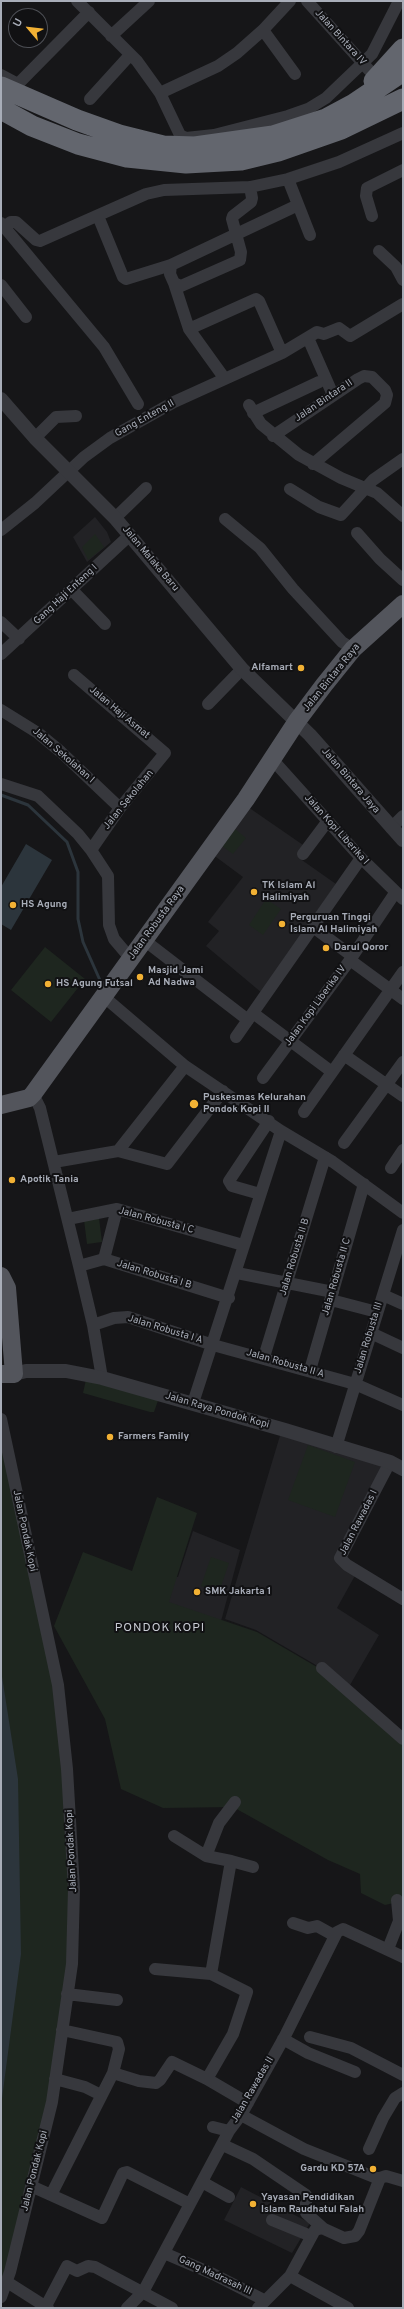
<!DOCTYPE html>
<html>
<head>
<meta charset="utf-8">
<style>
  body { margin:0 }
  #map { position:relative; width:404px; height:2309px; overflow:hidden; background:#161618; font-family:Overpass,sans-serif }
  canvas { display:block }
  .frame { position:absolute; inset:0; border:2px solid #a8adb8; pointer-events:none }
  .north { position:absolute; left:8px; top:8px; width:40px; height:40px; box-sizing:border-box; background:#111113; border:1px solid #4d4f55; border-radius:50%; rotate:298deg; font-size:11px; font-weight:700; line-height:16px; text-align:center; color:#a8adb8 }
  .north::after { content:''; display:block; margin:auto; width:14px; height:18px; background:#f2b134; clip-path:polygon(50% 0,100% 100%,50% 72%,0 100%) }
</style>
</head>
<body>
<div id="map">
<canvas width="404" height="2309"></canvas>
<div class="frame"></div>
<div class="north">U</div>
</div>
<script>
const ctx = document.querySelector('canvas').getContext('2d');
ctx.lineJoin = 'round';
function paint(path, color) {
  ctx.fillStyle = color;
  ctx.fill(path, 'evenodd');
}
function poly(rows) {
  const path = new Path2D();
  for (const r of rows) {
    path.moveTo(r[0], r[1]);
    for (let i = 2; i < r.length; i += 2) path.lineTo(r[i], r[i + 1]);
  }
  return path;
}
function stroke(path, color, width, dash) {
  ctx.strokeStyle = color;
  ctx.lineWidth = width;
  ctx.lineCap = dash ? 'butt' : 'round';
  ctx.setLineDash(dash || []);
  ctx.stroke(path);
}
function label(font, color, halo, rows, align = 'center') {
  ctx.font = font + ' Overpass,sans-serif';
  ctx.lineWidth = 4;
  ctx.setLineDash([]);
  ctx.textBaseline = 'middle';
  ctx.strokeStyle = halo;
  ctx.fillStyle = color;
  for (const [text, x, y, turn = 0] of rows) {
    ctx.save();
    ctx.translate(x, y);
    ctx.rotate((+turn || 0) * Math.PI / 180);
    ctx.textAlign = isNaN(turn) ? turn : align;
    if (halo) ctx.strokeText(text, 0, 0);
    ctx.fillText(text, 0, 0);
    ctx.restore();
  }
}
const built = poly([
  [95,517,107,532,111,542,87,562,73,537],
  [248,807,306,847,299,858,336,884,262,993,206,946,219,931,208,922,243,877,212,854],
  [282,1429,387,1466,338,1559,357,1572,337,1608,379,1635,350,1685,256,1630,225,1619],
  [193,1531,240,1550,220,1625,160,1606,170,1575,178,1577],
  [241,2187,310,2223,292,2253,224,2220]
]);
const green = poly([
  [95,534,104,547,88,560,82,547],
  [235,829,246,838,233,854,222,846],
  [266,899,281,909,263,935,249,925],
  [45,947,85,979,51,1022,11,990],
  [99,1218,102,1242,87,1244,84,1220],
  [87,1375,160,1395,154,1412,150,1412,83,1393],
  [1,1419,58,1685,74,1889,55,2079,1,2296],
  [308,1445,355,1462,335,1517,288,1500],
  [157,1497,197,1513,169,1602,257,1632,334,1677,403,1743,403,1901,385,1905,361,1893,360,1874,328,1860,233,1807,163,1808,121,1789,105,1719,54,1626,83,1552,132,1571],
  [211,1557,229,1563,219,1592,201,1586]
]);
const water = poly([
  [26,844,52,860,11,930,1,924,1,887],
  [1,1670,18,1779,21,1954,1,2106]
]);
const stream = poly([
  [1,795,28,805,67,842,78,872,78,919,83,942,103,987]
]);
const minor = poly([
  [77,1,137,61,160,93,180,135,186,138,214,135,288,116,308,109,326,98,372,54,399,1],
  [307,1,369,70],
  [263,30,295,74],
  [111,36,149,1],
  [1,75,18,84,89,12],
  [160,93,218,66,237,53,263,30,290,1],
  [90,99,130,55],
  [288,179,310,235],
  [98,216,123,277,126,279,171,265,298,205],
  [372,216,366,196,367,188,403,170],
  [1,223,104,347,138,404],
  [4,227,11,222,16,222,36,240,40,241,146,194,164,190,250,187,288,179,339,162,403,133],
  [379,251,396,267,403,280],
  [171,265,170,274,174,283,181,286,240,260,241,252,232,219,233,216,251,202,252,198,250,187],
  [174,283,189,329,225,379],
  [1,285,26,317],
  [189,329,256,299,259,301,282,353],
  [308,338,333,395],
  [249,405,261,424,299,455,341,478,377,493,403,516],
  [253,413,319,382],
  [273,436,358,379,364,376,372,377,385,390,387,395,385,403,313,464],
  [35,438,56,417,76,416],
  [290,489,319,507,341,515,373,480,403,459],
  [115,518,146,488],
  [225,519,260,548,293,589,342,642,353,649],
  [1,530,35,503,84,457,110,438,174,402,282,353,317,332,324,334,339,328,350,336,403,304],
  [357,533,380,559,403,580],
  [72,590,105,624],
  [1,622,19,639],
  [1,654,130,535],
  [74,675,165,753,120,808,91,850],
  [208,704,242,669],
  [1,710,38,733,61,752,120,808],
  [272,759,361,858,403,899],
  [1,784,38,796,78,834,91,850,108,876,109,925,114,939,131,959],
  [391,828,403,816],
  [303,854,327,822],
  [313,927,352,956],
  [144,940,248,1020],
  [350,960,403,999],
  [103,996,185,1066,281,1131,333,1162,403,1213],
  [253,1013,332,1072],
  [236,1037,361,858],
  [344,1055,403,1096],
  [263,1078,350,960,395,893],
  [33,1094,40,1108,79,1266,93,1325,102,1378],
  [304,1112,403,972],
  [344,1143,403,1062],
  [118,1151,185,1066],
  [54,1162,118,1151,167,1164,223,1091],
  [391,1168,403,1150],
  [260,1194,232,1186,229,1181,269,1121],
  [68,1219,117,1209,243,1245],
  [104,1259,117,1209],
  [79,1266,104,1259,229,1298],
  [237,1273,333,1292],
  [383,1295,403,1304],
  [331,1300,377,1312],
  [93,1325,114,1318,128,1317,213,1345,355,1384,403,1405],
  [371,1333,403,1348],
  [264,1357,325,1157],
  [310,1370,364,1184],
  [193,1403,281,1131],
  [1,1419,58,1685,67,1769,74,1889,72,1964,52,2102,10,2272,1,2297],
  [336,1447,403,1230],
  [390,1462,340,1558,347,1565,403,1599],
  [322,1668,403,1739],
  [174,1836,206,1856,231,1861,211,1974],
  [206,1856,219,1823,235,1802],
  [231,1861,253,1867],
  [293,1923,308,1928,317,1926,335,1936],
  [388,1949,399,1921,397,1900],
  [155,1969,211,1974,247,1992,233,2034,207,2079],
  [67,1994,117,2000],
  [62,2030,117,2042,119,2049,113,2073],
  [310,2037,351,2048,403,2075],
  [283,2039,308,2053,355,2072],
  [55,2079,85,2087,101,2095],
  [241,2115,304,2149,379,2179],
  [213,2127,229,2131],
  [223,2145,253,2159,306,2195,306,2213,324,2229],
  [369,2149,383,2118,395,2098,403,2093],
  [202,2182,229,2197],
  [31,2186,102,2218,123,2173,127,2172,190,2204],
  [51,2195,113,2073,139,2081,156,2083,160,2080,172,2062,207,2079,248,2103],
  [272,2220,311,2236],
  [164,2253,213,2274,264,2300],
  [290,2276,348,2308],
  [7,2282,48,2308],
  [46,2306,67,2266,77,2271,88,2266,95,2267,172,2308],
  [127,2308,143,2292,229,2131,241,2115,285,2036,337,1932,343,1929,403,1957],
  [258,2308,290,2276,315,2230,322,2228,344,2238,355,2236,359,2231,380,2178,386,2176,403,2181]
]);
const tertiary = poly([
  [1,399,35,438,115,518,242,669,310,735,403,840],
  [14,1374,26,1371,66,1371,102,1378,285,1430,390,1462,403,1469]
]);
const primary = poly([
  [1,1105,29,1098,33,1094,246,799,297,721,324,685,353,649,403,604],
  [1,1276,7,1288,14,1374,1,1374]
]);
const motorway = poly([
  [374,81,403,49],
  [1,87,77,120,119,135,163,146,195,147,273,136,326,119,354,104,403,71],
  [1,109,32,126,78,144,127,157,186,163,241,160,278,151,341,129,403,99]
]);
const markers = [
  [301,668,4,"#f2b134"],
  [254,892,4,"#f2b134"],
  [13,905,4,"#f2b134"],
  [282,924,4,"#f2b134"],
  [326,948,4,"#f2b134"],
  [140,977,4,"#f2b134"],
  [48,984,4,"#f2b134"],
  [194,1104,5,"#f2b134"],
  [12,1180,4,"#f2b134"],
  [110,1437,4,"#f2b134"],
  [197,1592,4,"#f2b134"],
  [373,2169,4,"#f2b134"],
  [253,2204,4,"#f2b134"]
];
const streetNames = [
  ["Jalan Bintara IV",340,38,48],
  ["Jalan Bintara II",324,401,-34],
  ["Gang Enteng II",145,419,-29],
  ["Jalan Malaka Baru",150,559,50],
  ["Gang Haji Enteng I",66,595,-43],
  ["Jalan Bintara Raya",332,678,-51],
  ["Jalan Haji Asmat",119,713,40],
  ["Jalan Sekolahan I",63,756,41],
  ["Jalan Bintara Jaya",350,781,49],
  ["Jalan Sekolahan",129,800,-51],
  ["Jalan Kopi Liberika I",336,830,48],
  ["Jalan Robusta Raya",157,923,-54],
  ["Jalan Kopi Liberika IV",316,1006,-54],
  ["Jalan Robusta I C",156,1221,15],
  ["Jalan Robusta II B",295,1257,-73],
  ["Jalan Robusta I B",154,1275,17],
  ["Jalan Robusta II C",337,1277,-74],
  ["Jalan Robusta I A",165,1330,17],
  ["Jalan Robusta III",369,1338,-73],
  ["Jalan Robusta II A",285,1364,16],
  ["Jalan Raya Pondok Kopi",217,1411,16],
  ["Jalan Rawadas I",359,1523,-63],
  ["Jalan Pondak Kopi",24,1531,78],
  ["Jalan Pondak Kopi",72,1851,-93],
  ["Jalan Rawadas II",253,2090,-60],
  ["Jalan Pondak Kopi",35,2171,-76],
  ["Gang Madrasah III",215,2276,25]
];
const poiNames = [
  ["Alfamart",293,668,"right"],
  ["TK Islam Al",262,886],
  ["Halimiyah",262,898],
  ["HS Agung",21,905],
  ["Perguruan Tinggi",290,918],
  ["Islam Al Halimiyah",290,930],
  ["Darul Qoror",334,948],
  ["Masjid Jami",148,971],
  ["Ad Nadwa",148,983],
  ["HS Agung Futsal",56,984],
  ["Puskesmas Kelurahan",203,1098],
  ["Pondok Kopi II",203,1110],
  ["Apotik Tania",20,1180],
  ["Farmers Family",118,1437],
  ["SMK Jakarta 1",205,1592],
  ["Gardu KD 57A",365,2169,"right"],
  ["Yayasan Pendidikan",261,2198],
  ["Islam Raudhatul Falah",261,2210]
];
const quarterNames = [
  ["PONDOK KOPI",160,1629]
];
paint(built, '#222225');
paint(green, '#1e261f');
paint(water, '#2c353c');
stroke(stream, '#2c353c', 3);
stroke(minor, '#37383d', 12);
stroke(tertiary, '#37383d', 14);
stroke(primary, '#53555c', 18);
stroke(motorway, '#63666e', 21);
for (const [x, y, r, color] of markers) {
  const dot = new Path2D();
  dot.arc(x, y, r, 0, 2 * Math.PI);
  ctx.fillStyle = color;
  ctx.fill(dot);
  stroke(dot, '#111113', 1.5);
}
label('10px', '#a8adb8', '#111113', streetNames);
label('bold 10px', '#a8adb8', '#111113', poiNames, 'left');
ctx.letterSpacing = '1px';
label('12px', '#c9ccd4', '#111113', quarterNames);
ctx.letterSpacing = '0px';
</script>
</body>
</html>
